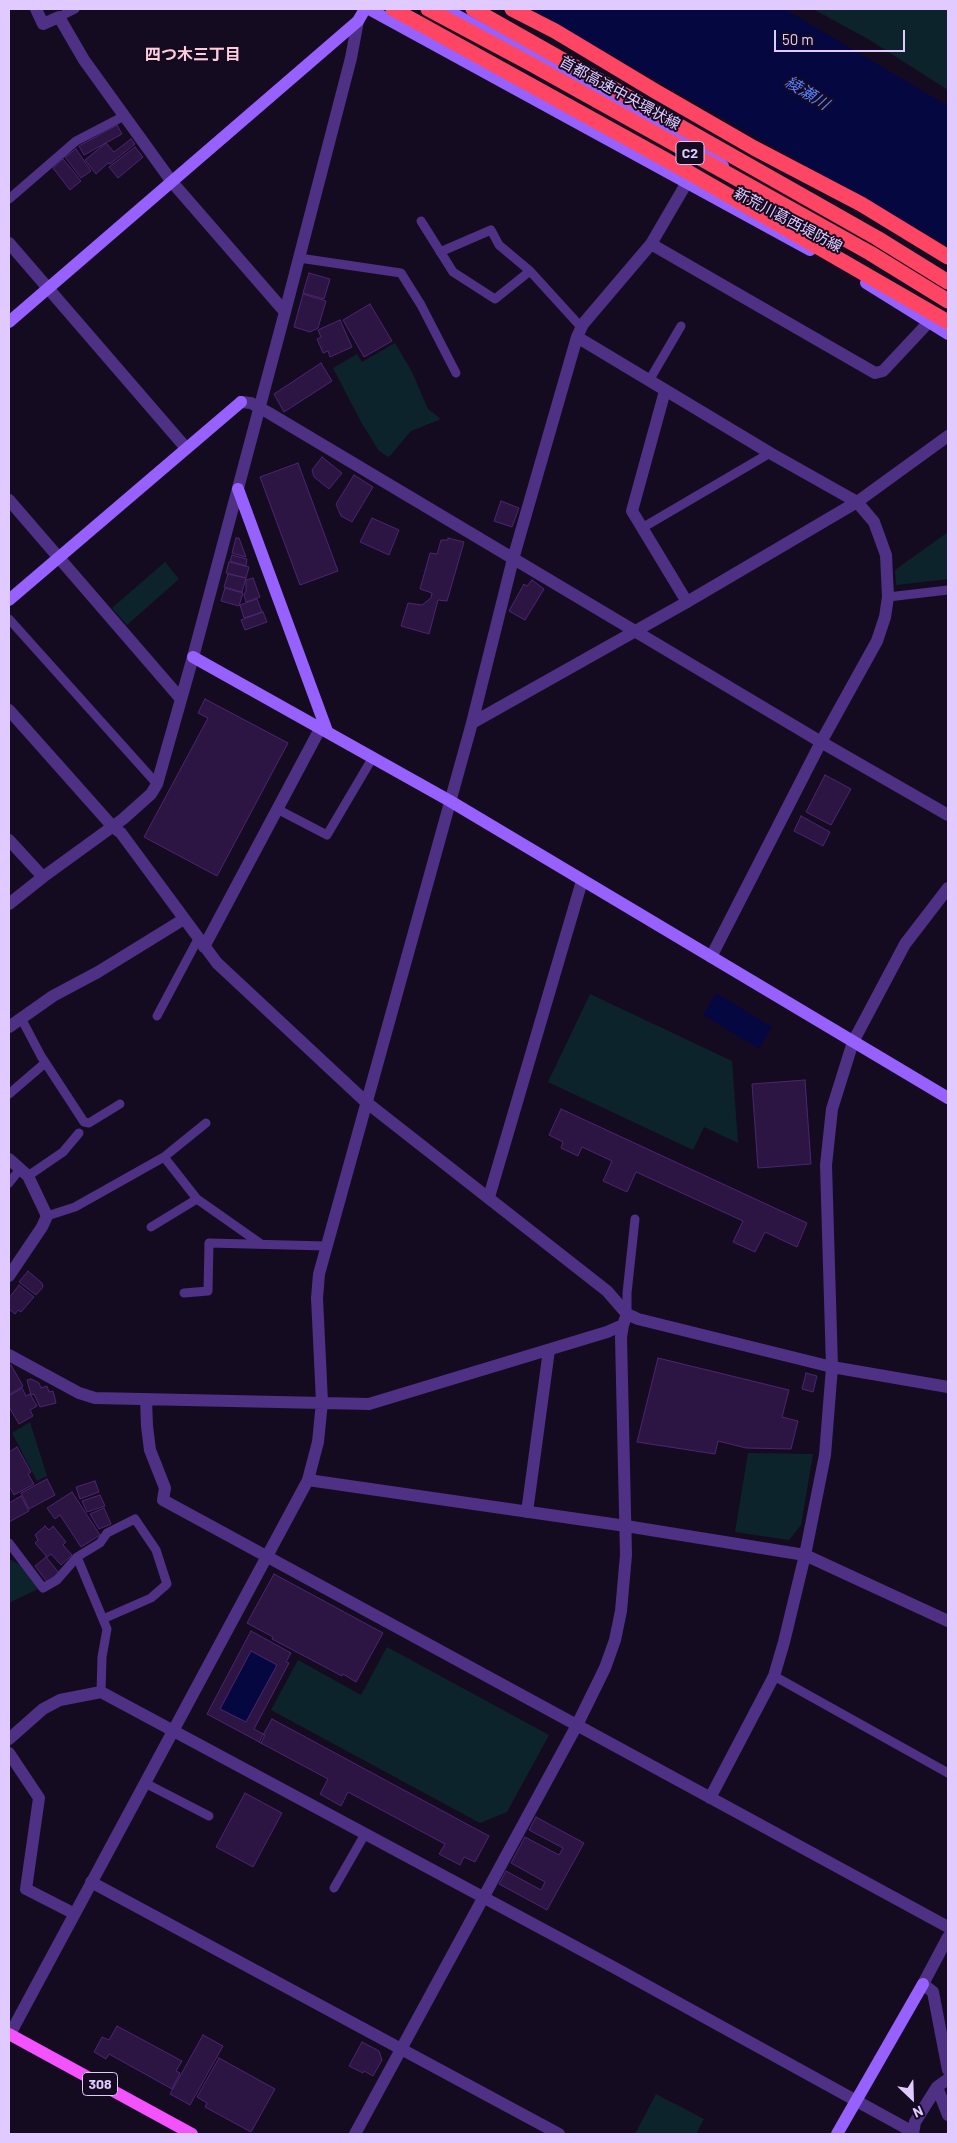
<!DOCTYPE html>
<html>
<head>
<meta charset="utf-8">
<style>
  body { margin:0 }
  #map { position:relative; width:957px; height:2143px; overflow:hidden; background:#150b21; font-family:Barlow,sans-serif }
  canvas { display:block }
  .frame { position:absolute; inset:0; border:10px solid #e1caff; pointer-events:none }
  .north { position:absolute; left:887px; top:2073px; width:50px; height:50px; -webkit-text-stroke:4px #150b21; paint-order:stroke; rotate:156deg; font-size:14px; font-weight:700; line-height:20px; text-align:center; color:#e1caff }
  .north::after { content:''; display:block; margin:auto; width:18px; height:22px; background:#e1caff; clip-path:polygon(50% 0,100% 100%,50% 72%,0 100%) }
  .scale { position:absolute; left:774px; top:30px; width:131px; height:22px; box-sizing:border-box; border:2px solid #e1caff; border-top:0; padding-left:6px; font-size:15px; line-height:18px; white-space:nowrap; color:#e1caff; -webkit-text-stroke:4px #150b21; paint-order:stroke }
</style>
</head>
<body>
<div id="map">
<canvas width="957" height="2143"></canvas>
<div class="frame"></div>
<div class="north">N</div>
<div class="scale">50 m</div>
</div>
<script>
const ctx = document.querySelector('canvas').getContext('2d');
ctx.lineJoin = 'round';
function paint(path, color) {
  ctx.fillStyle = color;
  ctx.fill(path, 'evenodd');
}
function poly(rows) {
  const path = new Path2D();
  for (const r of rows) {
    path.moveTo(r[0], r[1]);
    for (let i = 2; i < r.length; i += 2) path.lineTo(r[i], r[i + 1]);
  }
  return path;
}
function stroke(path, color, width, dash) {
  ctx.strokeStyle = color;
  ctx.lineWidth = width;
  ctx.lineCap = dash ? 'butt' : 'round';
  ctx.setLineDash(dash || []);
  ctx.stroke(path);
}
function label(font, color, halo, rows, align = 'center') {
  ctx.font = font + ' Barlow,"Noto Sans JP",sans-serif';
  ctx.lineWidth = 4;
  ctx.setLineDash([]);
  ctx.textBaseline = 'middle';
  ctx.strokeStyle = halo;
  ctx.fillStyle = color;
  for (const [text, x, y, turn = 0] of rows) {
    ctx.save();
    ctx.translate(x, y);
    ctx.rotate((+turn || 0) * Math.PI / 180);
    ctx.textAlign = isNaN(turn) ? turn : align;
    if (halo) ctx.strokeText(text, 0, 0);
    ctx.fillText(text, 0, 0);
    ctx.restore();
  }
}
const green = poly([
  [813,9,948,9,948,90,868,39],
  [395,343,412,372,428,409,441,419,411,431,389,457,379,451,361,422,333,368,357,354,362,362],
  [948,532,948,579,896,585,895,570],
  [165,562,179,579,127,625,112,608],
  [590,994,732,1061,738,1143,704,1127,693,1150,548,1082],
  [30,1422,47,1476,37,1481,12,1433],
  [748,1453,813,1454,801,1525,789,1540,735,1532],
  [9,1559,24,1567,40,1588,9,1603],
  [387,1647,549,1735,507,1812,480,1823,271,1710,298,1660,361,1695],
  [656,2094,704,2119,696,2134,635,2134]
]);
const water = poly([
  [530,9,785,9,790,12,948,106,948,246],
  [716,993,772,1027,759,1049,703,1015],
  [251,1651,277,1665,246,1722,220,1709]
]);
const building = poly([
  [117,125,122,134,84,155,79,146,117,125],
  [131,139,135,144,110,164,108,163,96,174,85,160,106,143,114,152,131,139],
  [135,147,143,157,118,178,109,167,135,147],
  [76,149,91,171,81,178,65,157,76,149],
  [63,159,81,181,70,190,53,168,63,159],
  [309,273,330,279,324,299,303,293,309,273],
  [303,294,326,301,318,328,310,332,294,327,303,294],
  [370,304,392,341,364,357,343,320,370,304],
  [340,320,352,347,330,357,328,351,323,353,317,339,321,337,318,330,340,320],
  [321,363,332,381,284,412,274,394,321,363],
  [322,457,342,473,329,489,314,477,312,470,322,457],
  [298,463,338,571,300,585,260,477,298,463],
  [354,475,373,487,352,522,341,516,336,504,354,475],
  [501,501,519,508,512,527,494,521,501,501],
  [372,518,399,530,389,555,360,542,372,518],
  [236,538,239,538,246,557,232,553,236,538],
  [448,538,464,542,447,601,438,600,429,634,401,626,408,603,422,605,431,598,432,593,420,589,430,553,437,554,441,540,448,540,448,538],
  [232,555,247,559,246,566,230,561,232,555],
  [229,562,249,567,246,578,226,573,229,562],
  [228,574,246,578,242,592,224,587,228,574],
  [253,578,260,597,246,602,244,595,246,591,246,580,253,578],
  [532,580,544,589,525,620,509,611,524,584,527,586,532,580],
  [225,588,243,593,239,606,221,601,225,588],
  [257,599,262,612,244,618,240,605,257,599],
  [263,612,267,622,245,630,241,620,263,612],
  [205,699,288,743,217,876,144,837,208,718,198,713,205,699],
  [825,775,851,789,831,825,806,812,825,775],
  [801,816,830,832,823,846,794,831,801,816],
  [805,1080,811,1164,758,1168,752,1084,805,1080],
  [561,1109,807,1223,797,1247,765,1232,755,1252,733,1242,743,1221,636,1172,627,1192,603,1181,612,1161,582,1147,578,1156,561,1148,563,1142,549,1135,561,1109],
  [28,1271,42,1283,43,1287,36,1295,19,1282,28,1271],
  [19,1285,34,1297,21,1312,18,1310,15,1314,9,1309,9,1298,19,1285],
  [658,1358,789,1390,782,1417,798,1421,791,1449,746,1448,718,1441,715,1454,637,1442,658,1358],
  [11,1365,23,1386,9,1395,9,1366,11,1365],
  [806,1373,817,1376,813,1392,802,1389,806,1373],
  [31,1379,39,1383,41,1388,47,1386,49,1392,53,1391,56,1403,40,1407,34,1394,31,1395,27,1380,31,1379],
  [22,1388,26,1396,30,1394,37,1406,30,1410,33,1416,19,1424,9,1407,9,1396,22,1388],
  [17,1447,31,1472,28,1474,34,1484,14,1495,9,1486,9,1452,17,1447],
  [47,1479,55,1495,29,1509,21,1493,47,1479],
  [95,1481,99,1492,80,1499,76,1487,95,1481],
  [72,1492,100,1535,81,1547,60,1515,55,1519,47,1508,72,1492],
  [100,1495,105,1506,87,1512,82,1501,100,1495],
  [21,1496,29,1511,9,1522,9,1503,21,1496],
  [104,1508,111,1524,99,1529,90,1514,104,1508],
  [45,1526,49,1530,53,1526,66,1542,63,1545,72,1555,61,1565,51,1554,47,1557,35,1543,38,1540,35,1535,45,1526],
  [46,1557,59,1573,47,1582,35,1566,46,1557],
  [274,1574,383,1633,356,1682,343,1674,342,1676,272,1639,273,1637,247,1623,274,1574],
  [251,1631,291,1653,286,1662,289,1663,254,1729,265,1735,261,1743,207,1714,251,1631],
  [251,1651,277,1665,246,1722,220,1709,251,1651],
  [272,1719,489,1836,475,1862,464,1857,460,1865,439,1854,445,1844,348,1792,341,1806,320,1794,328,1779,259,1742,272,1719],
  [245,1793,282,1813,253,1867,216,1847,245,1793],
  [536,1817,584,1843,547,1910,499,1884,506,1871,541,1890,545,1882,511,1863,525,1837,559,1855,563,1848,529,1830,536,1817],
  [117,2026,182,2061,176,2071,180,2073,172,2089,109,2054,106,2059,94,2052,102,2037,109,2040,117,2026],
  [203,2035,223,2046,190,2105,170,2094,203,2035],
  [362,2042,379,2051,382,2060,373,2076,364,2071,363,2073,349,2066,362,2042],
  [219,2058,275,2089,251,2132,205,2107,207,2103,197,2097,219,2058]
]);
const lane = poly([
  [59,17,75,9],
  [9,199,76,141,124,116],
  [421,221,453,272,495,299,530,271],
  [440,252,491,230,499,245,530,271,581,327],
  [299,258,401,273,421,305,456,373],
  [650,379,681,326],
  [642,528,770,453],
  [888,597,948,590],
  [9,619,157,784],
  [277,809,327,835,373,757],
  [157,1016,198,939],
  [21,1018,41,1056,84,1122,89,1123,120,1104],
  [9,1094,45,1063],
  [164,1157,197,1199],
  [28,1176,63,1152,79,1133],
  [9,1183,20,1169],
  [47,1216,75,1207,164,1157,206,1123],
  [151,1227,197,1199,261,1244],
  [184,1293,208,1291,209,1243,326,1246],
  [627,1314,627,1293,635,1219],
  [9,1543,43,1588,57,1580,77,1557,107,1629,102,1657,101,1692],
  [77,1557,100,1543,107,1533,135,1519,156,1550,167,1584,151,1598,103,1619],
  [774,1676,948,1773],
  [145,1783,209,1816],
  [334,1888,365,1834]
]);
const street = poly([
  [36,9,43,24,59,17,84,60,172,182,285,312],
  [9,243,186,448],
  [651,244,875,373,883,371,928,323],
  [577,337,770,453,857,502,874,522,886,555,888,597,885,617,877,641,821,742,711,957],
  [665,391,632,511,687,602],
  [241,402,251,403,269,413,821,742,948,815],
  [9,500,181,699],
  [9,710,113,827,121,833,217,963,366,1102,607,1291,627,1314,638,1319,832,1367,948,1387],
  [472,723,687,602,857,502,948,436],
  [9,840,43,877],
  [9,904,43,877,123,819,151,794,157,784,193,657,285,312,351,58,358,21],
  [204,947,321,727],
  [9,1027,53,996,98,972,184,919],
  [9,1159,28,1176,47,1216,42,1227,9,1276],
  [489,1197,582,881],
  [9,1355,79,1393,95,1398,369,1404,607,1332,623,1325],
  [146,1399,147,1426,150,1450,165,1488,163,1500,948,1927],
  [308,1480,626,1526,805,1555,948,1621],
  [527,1512,549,1350],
  [9,1739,43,1709,60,1700,101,1692,615,1968,913,2132],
  [9,1753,39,1798,26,1889,73,1913],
  [710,1798,774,1676,784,1642,805,1555,825,1455,832,1367,826,1165,832,1109,853,1042,905,944,948,888],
  [91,1882,559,2134],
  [948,1937,923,1984,933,1992,948,2070],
  [9,2036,308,1480,318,1442,322,1402,317,1298,319,1274,472,723,513,559,577,337,583,324,651,244,686,184],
  [937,2087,948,2115],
  [355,2134,577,1725,605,1668,615,1640,621,1611,626,1555,621,1337,623,1325,627,1314],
  [913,2134,915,2122,937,2087,948,2079]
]);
const secondary = poly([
  [369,9,810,250],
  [445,9,701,147,723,166],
  [760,197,802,232],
  [866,283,948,334],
  [9,322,358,21,365,9],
  [238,489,327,731],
  [9,600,241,402],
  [193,657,450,801,948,1098],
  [837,2134,923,1984]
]);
const primary = poly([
  [9,2034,192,2134]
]);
const highway = poly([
  [393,9,688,172],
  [473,9,877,238,948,282],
  [512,9,555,31,655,91,754,148,861,204,948,257]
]);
const highwayBridge = poly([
  [428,9,531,64,870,253,948,301],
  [688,172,948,322]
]);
const shields = [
  [690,153,28],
  [100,2084,35]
];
const shieldNames = [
  ["C2",690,153],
  ["308",100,2084]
];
const streetNames = [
  ["首都高速中央環状線",620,93,29],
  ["新荒川葛西堤防線",788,220,28]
];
const neighbourhoodNames = [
  ["四つ木三丁目",193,55]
];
const waterNames = [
  ["綾瀬川",807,93,32]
];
paint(green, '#0d232b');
paint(water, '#050840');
paint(building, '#2d1543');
stroke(building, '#4c2571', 1);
stroke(lane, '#4e3184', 9);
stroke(street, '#4e3184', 12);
stroke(secondary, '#9761ff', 12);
stroke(primary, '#f451ff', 12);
stroke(highway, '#ff4564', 15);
stroke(highwayBridge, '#ff4564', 15);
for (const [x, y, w] of shields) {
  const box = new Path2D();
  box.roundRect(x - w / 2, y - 11.5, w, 23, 4);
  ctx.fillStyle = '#150b21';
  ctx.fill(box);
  stroke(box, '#e1caff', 1);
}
label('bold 14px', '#e1caff', null, shieldNames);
label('15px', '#e1caff', '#150b21', streetNames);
label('bold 16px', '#fcd', '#150b21', neighbourhoodNames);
label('italic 16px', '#587eff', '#150b21', waterNames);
</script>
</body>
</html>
